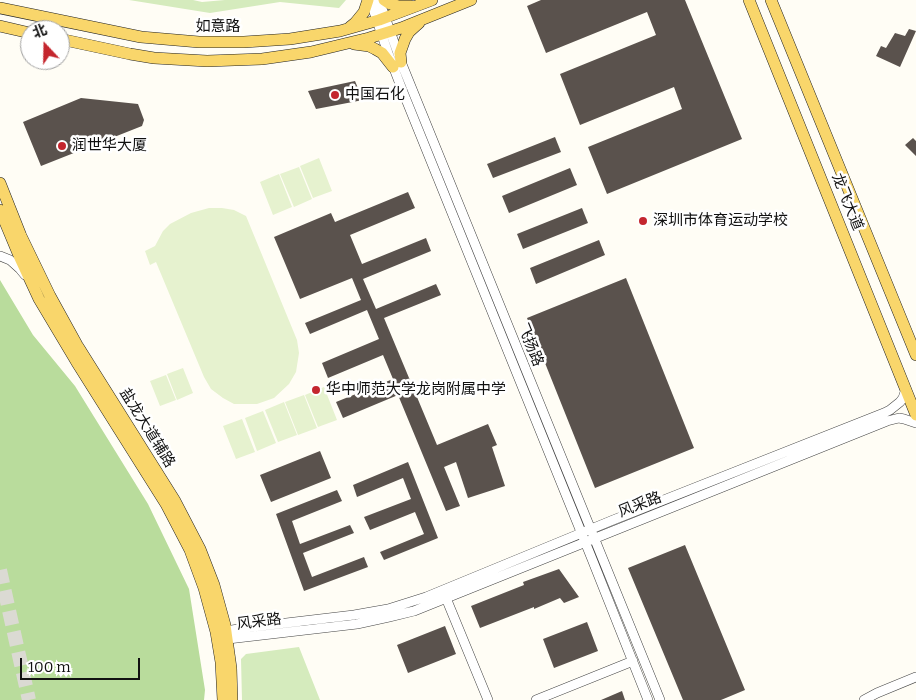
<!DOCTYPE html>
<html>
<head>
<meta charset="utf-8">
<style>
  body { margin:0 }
  #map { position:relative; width:916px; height:700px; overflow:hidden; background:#fffdf5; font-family:Bitter,"Noto Sans SC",serif }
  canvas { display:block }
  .north { position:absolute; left:20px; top:20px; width:50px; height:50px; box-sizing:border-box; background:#fff; border:1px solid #a0a0a0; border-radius:50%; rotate:339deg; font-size:14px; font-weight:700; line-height:20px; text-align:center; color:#111 }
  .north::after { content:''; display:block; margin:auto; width:18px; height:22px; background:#c4262e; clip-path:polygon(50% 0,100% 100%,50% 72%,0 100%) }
  .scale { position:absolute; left:20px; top:658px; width:120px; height:22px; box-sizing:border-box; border:2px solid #111; border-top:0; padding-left:6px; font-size:15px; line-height:18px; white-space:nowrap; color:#111; -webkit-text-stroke:4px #fff; paint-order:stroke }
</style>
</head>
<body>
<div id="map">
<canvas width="916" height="700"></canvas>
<div class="north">北</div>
<div class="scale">100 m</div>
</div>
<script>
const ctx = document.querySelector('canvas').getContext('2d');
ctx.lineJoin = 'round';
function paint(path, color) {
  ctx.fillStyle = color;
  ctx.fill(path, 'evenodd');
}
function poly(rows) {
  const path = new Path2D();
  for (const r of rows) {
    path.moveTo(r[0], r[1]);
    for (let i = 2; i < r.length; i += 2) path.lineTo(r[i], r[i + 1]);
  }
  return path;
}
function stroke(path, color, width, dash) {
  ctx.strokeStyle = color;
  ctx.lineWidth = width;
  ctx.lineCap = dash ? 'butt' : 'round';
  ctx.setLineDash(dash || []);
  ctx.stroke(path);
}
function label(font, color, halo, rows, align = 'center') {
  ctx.font = font + ' Bitter,"Noto Sans SC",serif';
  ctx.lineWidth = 5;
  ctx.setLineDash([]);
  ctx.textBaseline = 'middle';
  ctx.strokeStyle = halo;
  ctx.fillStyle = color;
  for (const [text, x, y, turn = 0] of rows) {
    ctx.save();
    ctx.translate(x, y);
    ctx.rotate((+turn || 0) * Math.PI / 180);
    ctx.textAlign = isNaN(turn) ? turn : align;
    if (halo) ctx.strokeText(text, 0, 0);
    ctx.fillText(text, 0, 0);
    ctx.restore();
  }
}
const green = poly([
  [129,0,193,0,202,2,225,0,346,0,339,8,280,2,210,13],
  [299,647,320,700,242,700,241,659,246,654]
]);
const forest = poly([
  [0,280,33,335,75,386,148,504,189,589,205,690,204,700,0,700]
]);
const pitch = poly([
  [319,158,332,191,313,198,300,166],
  [299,167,312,199,294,207,280,174],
  [279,174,292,207,273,215,260,182],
  [209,208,222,208,234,210,246,216,297,340,299,353,296,372,289,384,274,398,257,404,234,404,223,398,211,389,204,377,156,262,150,265,145,251,155,246,163,231,170,224,191,213],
  [183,368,193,393,177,400,167,374],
  [166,375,176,400,160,406,150,381],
  [324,387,337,420,318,427,305,395],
  [304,395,317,428,298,435,285,402],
  [284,402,297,435,278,442,265,410],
  [263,411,276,443,257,451,245,418],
  [242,419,255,452,236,459,223,426]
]);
const building = poly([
  [541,0,685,0,742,139,607,194,588,147,682,109,674,87,580,125,560,74,656,35,647,12,546,53,527,6],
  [909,29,916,31,900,67,876,56,881,46,886,48,895,33,905,36],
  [355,81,363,100,316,109,308,91],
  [81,98,138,104,144,120,142,126,41,166,23,122],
  [555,137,561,152,493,178,487,164],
  [913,138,916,141,916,156,905,145],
  [570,168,577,185,509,213,502,196],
  [408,192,415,208,350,235,362,264,426,238,431,251,363,279,376,309,436,284,441,295,384,318,437,445,488,424,497,445,492,447,505,486,468,498,456,462,444,467,460,506,446,511,398,395,343,418,336,402,393,379,383,355,328,378,322,363,379,339,367,310,310,334,305,323,361,300,352,278,300,299,274,237,331,213,335,222],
  [582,208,588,223,523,249,517,234],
  [599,240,605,255,536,284,530,268],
  [626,278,694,448,595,488,527,318],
  [320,451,331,478,271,502,260,475],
  [408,462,438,538,384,560,380,552,424,534,415,512,370,530,364,517,411,499,403,478,357,497,353,485],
  [337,490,342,501,292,521,300,544,350,525,354,533,303,553,312,577,364,557,368,567,304,591,276,514],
  [685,545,745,690,721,700,683,700,628,568],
  [559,569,579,597,564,603,560,598,534,609,534,607,480,628,471,606,524,585,523,582],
  [587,622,598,651,554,668,543,639],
  [445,626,456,654,408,673,397,645],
  [622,691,625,700,601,700]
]);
const highwayTunnel = poly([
  [0,570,29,700]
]);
const minor = poly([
  [370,0,388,53,403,92,592,559,648,700],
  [379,0,401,62,660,700],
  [0,256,10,260,20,269,25,275],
  [446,598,488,700],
  [221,634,226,631,244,628,354,615,388,609,426,597,613,520,884,413,890,410,900,402,903,398,906,389],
  [222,639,228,639,357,624,389,617,414,611,887,421,899,418,904,419,916,423],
  [536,700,633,661],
  [864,700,877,693,916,677]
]);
const major = poly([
  [384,0,390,4,399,6,411,6],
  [749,0,916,415],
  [771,0,916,355],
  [0,8,141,37,199,42,244,42,290,39,340,31,379,20,432,0],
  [0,26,30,33],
  [350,27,355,23,364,12,368,0],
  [60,39,130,54,154,58,207,61,262,59,311,52,369,38,401,28,471,0],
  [354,44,369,46,375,49,382,53,393,67],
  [401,62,400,53,405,39,409,32,419,23],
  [0,183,21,236,50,296,77,345,175,501,200,549,214,585,225,625,231,668,232,700],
  [0,210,20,258,39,299,76,361,166,504,190,550,204,588,216,632,221,662,223,700]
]);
const markers = [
  [335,95,5,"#c4262e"],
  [62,146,5,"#c4262e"],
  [643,221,5,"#c4262e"],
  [316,390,5,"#c4262e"]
];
const streetNames = [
  ["如意路",218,27],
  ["龙飞大道",847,202,68],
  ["飞扬路",530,345,68],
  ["盐龙大道辅路",147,428,58],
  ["风采路",640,505,-21],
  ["风采路",259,622,-7]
];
const poiNames = [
  ["中国石化",345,95],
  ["润世华大厦",72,146],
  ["深圳市体育运动学校",653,221],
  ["华中师范大学龙岗附属中学",326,390]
];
paint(green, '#d5ebbd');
paint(forest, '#b9dc9c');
paint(pitch, '#e6f2cf');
paint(building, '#5a524d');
stroke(highwayTunnel, '#dbdad3', 14, [14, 7]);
stroke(minor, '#444', 10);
stroke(major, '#222', 12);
stroke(minor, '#fff', 9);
stroke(major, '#f9d66b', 11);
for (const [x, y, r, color] of markers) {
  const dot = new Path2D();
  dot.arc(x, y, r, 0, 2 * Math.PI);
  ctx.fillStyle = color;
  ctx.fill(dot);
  stroke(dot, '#fff', 2);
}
label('15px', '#111', '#fff', streetNames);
label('15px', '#111', '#fff', poiNames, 'left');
</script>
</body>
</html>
